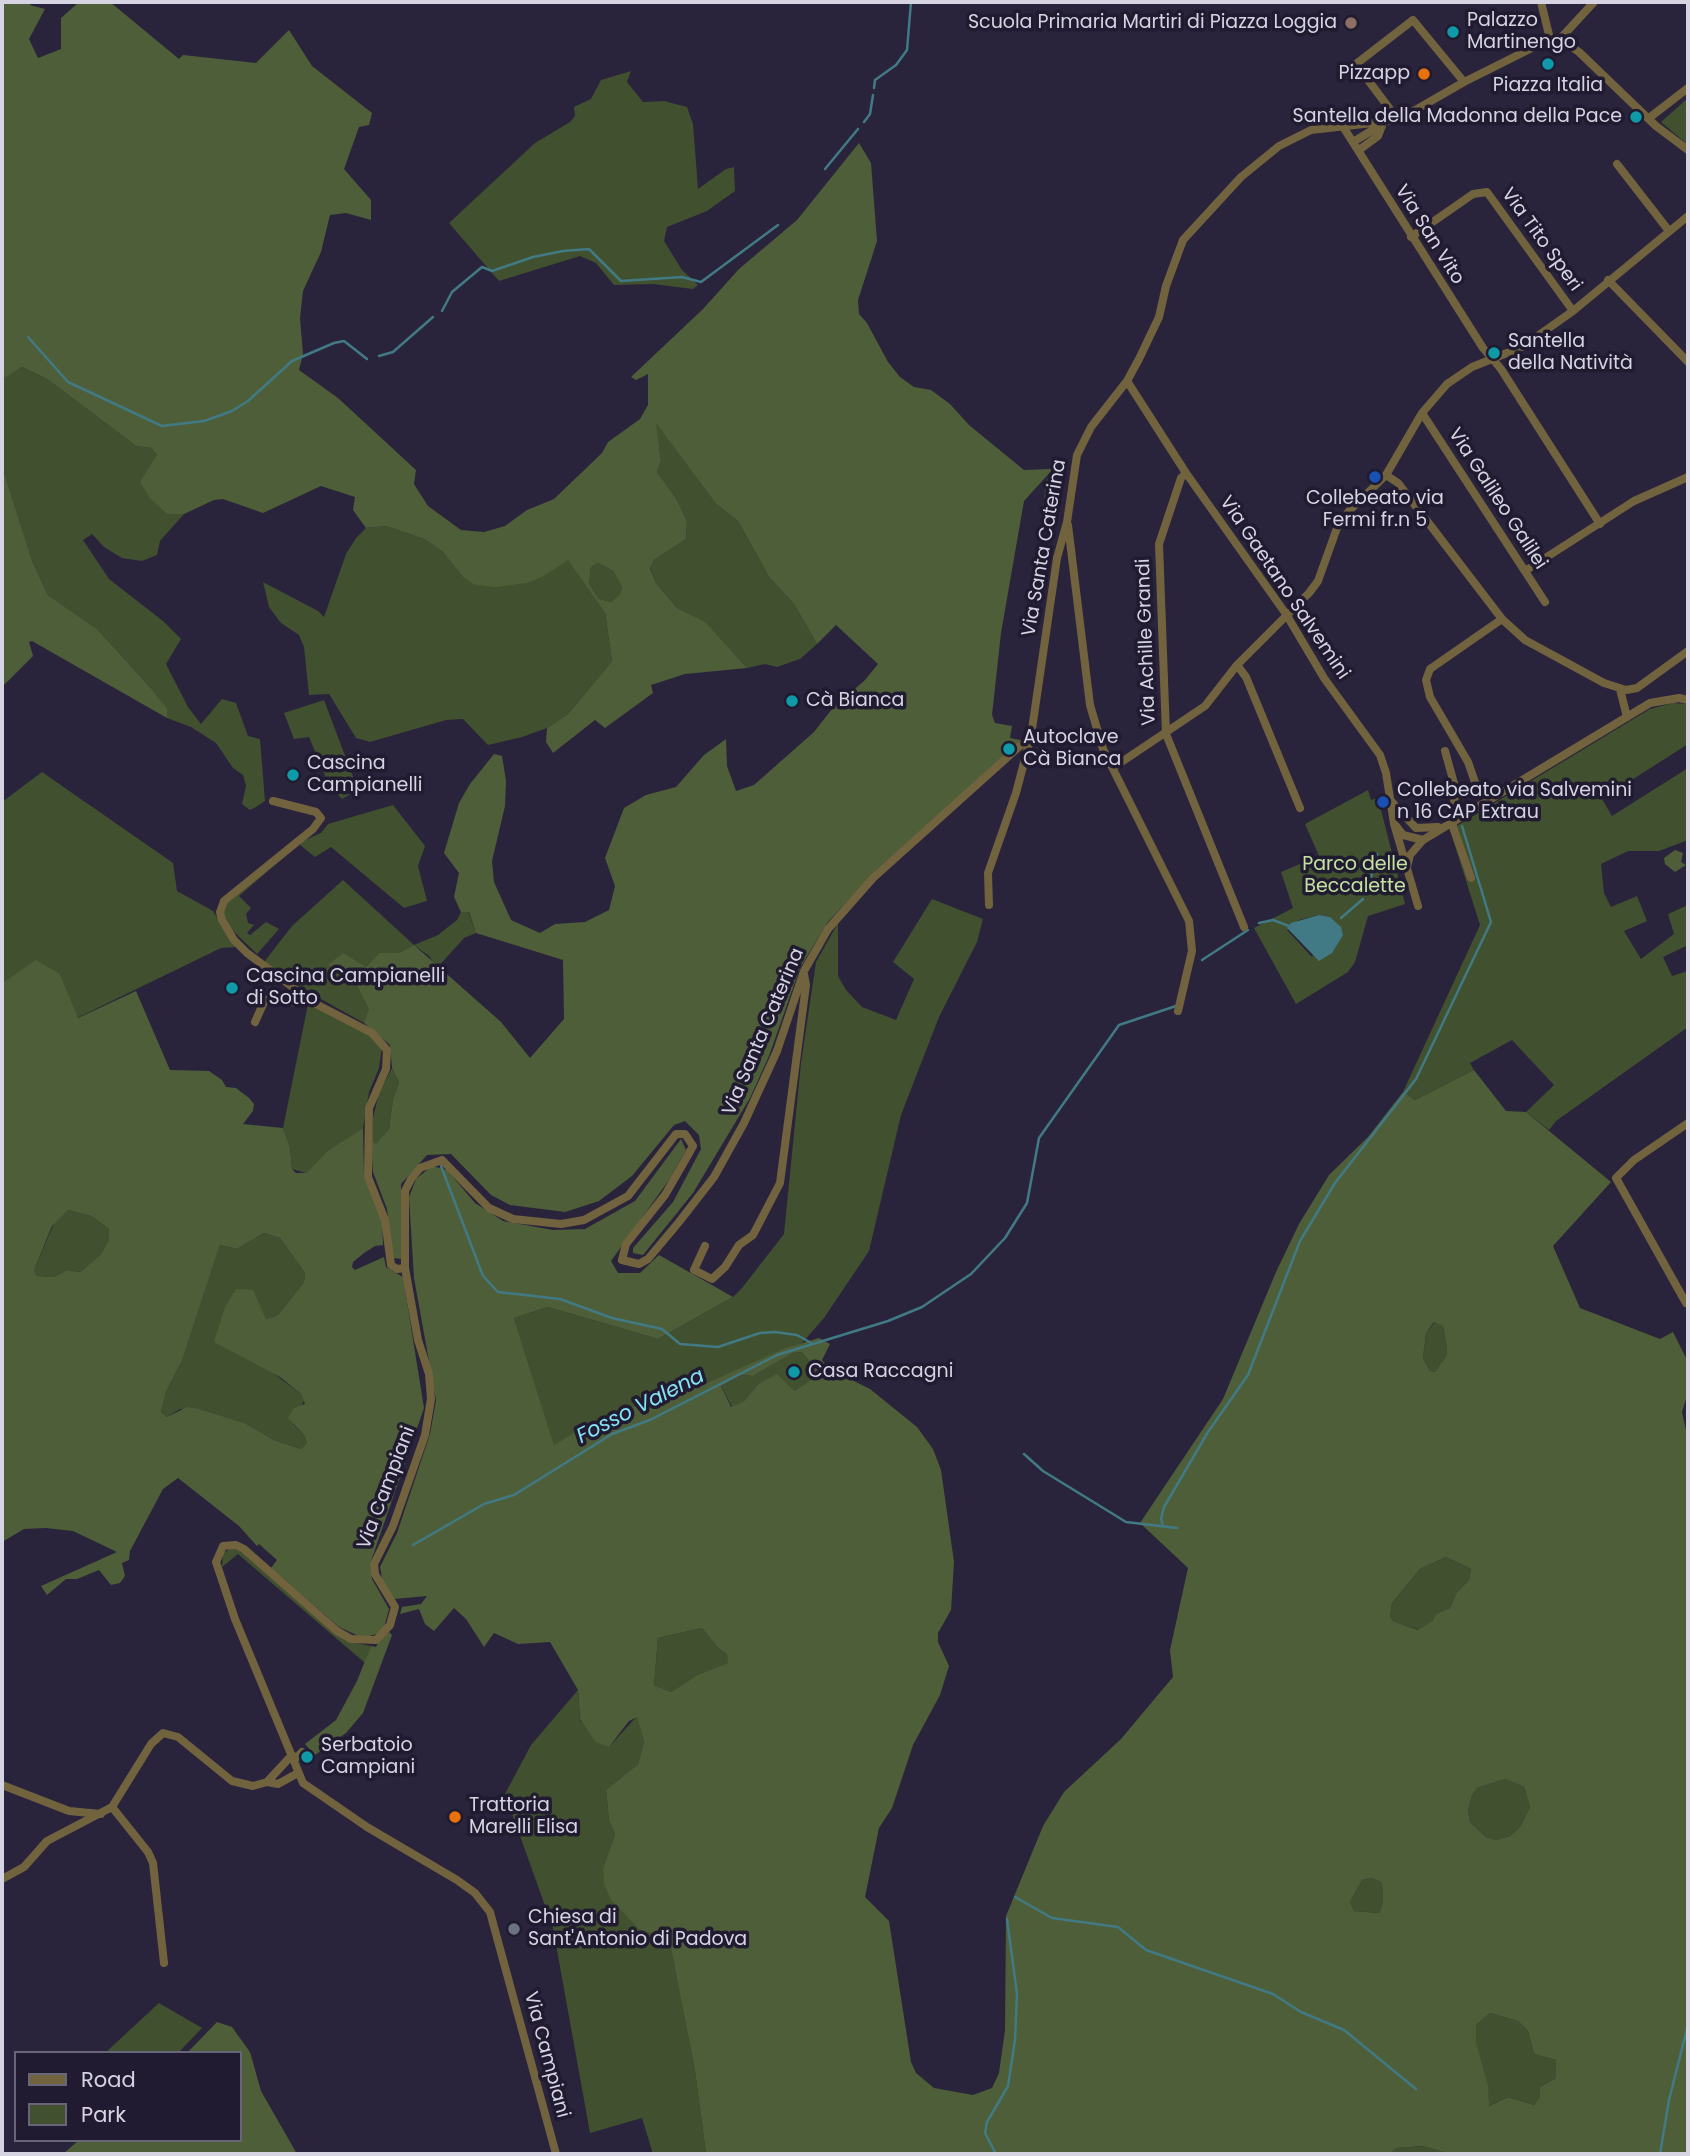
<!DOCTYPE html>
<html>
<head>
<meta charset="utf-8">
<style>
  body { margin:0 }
  #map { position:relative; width:1690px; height:2156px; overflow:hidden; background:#29243b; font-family:Poppins,sans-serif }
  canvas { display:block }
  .frame { position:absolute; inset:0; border:4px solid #d6d4e3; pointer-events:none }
  .legend { position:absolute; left:14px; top:2051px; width:228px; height:91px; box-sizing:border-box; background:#201b31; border:2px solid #696578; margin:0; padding:9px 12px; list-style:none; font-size:21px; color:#d6d4e3 }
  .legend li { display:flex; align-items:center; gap:14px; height:35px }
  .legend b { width:35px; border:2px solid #696578 }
</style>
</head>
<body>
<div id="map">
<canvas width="1690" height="2156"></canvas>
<div class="frame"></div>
<ul class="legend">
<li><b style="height:9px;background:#72633f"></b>Road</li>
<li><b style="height:19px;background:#41502e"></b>Park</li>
</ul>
</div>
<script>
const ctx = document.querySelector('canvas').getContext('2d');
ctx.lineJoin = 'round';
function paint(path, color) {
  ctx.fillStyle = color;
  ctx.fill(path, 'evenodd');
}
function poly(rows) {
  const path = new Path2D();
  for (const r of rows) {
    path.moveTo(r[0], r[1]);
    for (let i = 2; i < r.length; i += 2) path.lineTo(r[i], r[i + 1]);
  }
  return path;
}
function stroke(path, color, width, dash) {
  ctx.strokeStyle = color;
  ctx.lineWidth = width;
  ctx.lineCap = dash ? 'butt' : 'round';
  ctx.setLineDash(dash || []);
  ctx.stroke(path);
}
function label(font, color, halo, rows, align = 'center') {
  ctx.font = font + ' Poppins,sans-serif';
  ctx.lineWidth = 7;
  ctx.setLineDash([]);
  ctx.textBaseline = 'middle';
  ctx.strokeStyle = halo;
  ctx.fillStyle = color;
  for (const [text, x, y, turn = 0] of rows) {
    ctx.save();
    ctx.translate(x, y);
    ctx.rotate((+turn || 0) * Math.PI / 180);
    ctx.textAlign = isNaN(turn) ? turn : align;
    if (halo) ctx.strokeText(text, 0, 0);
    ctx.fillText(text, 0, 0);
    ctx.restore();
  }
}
const green = poly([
  [631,71,627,82,643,102,664,101,687,107,693,124,698,189,726,169,734,167,735,191,707,211,667,227,664,241,682,270,698,285,693,289,653,284,614,285,596,263,580,256,499,281,449,223,535,143,570,122,575,116,574,107,591,99,601,80],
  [1688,98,1688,145,1661,122],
  [22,367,47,379,136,446,151,448,157,455,167,513,184,514,160,541,157,555,142,561,122,558,104,547,92,534,83,540,109,579,163,621,181,639,166,664,188,707,201,724,222,699,236,703,248,736,260,739,265,801,256,807,250,810,242,804,246,786,243,775,233,768,216,743,191,727,167,718,167,708,150,687,97,629,48,595,33,563,2,466,2,372,6,377],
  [655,421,716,504,738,521,769,577,794,604,817,644,800,659,777,667,765,664,747,668,705,623,677,608,656,583,650,567,654,560,686,539,687,521,676,498,657,472,661,461],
  [1059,476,1056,520,1042,520,1046,480],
  [386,526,424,539,442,551,462,576,544,576,568,559,605,613,612,661,568,714,547,728,522,737,488,745,463,719,446,720,370,742,356,738,329,694,309,695,304,647,299,635,281,623,269,607,263,582,318,611,324,617,346,554,356,538,366,528],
  [598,563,613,571,622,587,620,594,611,602,599,599,589,584,591,567],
  [324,700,358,790,342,799,329,785,309,737,294,739,284,713],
  [1673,703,1688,704,1688,744,1602,799,1612,816,1688,768,1688,840,1659,851,1628,851,1601,864,1604,893,1611,907,1637,896,1647,921,1624,931,1641,959,1674,934,1668,914,1688,905,1688,945,1663,957,1672,976,1688,971,1688,1027,1556,1121,1549,1130,1526,1112,1554,1085,1512,1040,1470,1063,1474,1070,1415,1100,1403,1092,1480,925,1450,830,1650,709],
  [42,772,173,863,177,891,213,911,236,947,221,948,77,1018,60,974,3,982,2,802],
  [1368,790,1371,800,1378,798,1405,904,1368,916,1355,962,1348,972,1296,1004,1254,928,1293,908,1281,872,1319,856,1305,824],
  [1319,915,1330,917,1312,957,1287,930,1299,920],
  [393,805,425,846,418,866,427,901,404,908,331,847,315,857,299,844,239,896,251,908,246,914,248,923,254,925,247,933,250,935,266,922,279,929,257,954,229,927,223,914,227,903,299,844,303,841,321,833,328,824],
  [343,880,414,945,438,935,457,920,461,912,468,911,476,933,464,938,437,968,429,956,414,945,399,953,379,953,366,967,329,964,355,982,370,1009,364,1023,310,993,264,962,292,926],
  [932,899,983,919,977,942,939,1017,901,1115,869,1251,824,1318,802,1343,700,1386,601,1417,554,1446,514,1318,548,1307,658,1339,733,1297,742,1288,784,1234,801,1063,816,962,838,923,838,976,846,990,862,1007,896,1020,914,979,893,962],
  [308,1004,372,1036,382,1047,379,1068,369,1092,363,1128,329,1151,306,1173,292,1169,290,1147,283,1128],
  [392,1068,399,1082,393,1099,389,1129,376,1145,371,1141,373,1118,379,1093],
  [68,1210,91,1216,109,1229,109,1239,101,1254,80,1272,67,1270,54,1277,37,1276,34,1270,55,1221],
  [264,1233,280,1238,305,1273,304,1282,278,1315,266,1319,269,1370,301,1394,304,1401,293,1424,304,1435,307,1443,301,1449,274,1440,245,1423,200,1409,180,1409,167,1417,161,1412,166,1392,182,1361,220,1245,237,1249],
  [1435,1322,1443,1326,1447,1348,1447,1354,1435,1372,1430,1371,1423,1358,1426,1333],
  [803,1352,824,1377,812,1379,794,1391,758,1384,744,1401,732,1407,721,1386,742,1375,753,1376,793,1353],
  [232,1548,240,1550,356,1643,371,1646,365,1663,238,1554,222,1567,223,1553],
  [1446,1557,1471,1569,1469,1580,1457,1592,1450,1608,1436,1614,1434,1621,1419,1630,1393,1621,1390,1616,1392,1603,1420,1569],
  [702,1628,718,1648,727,1654,729,1663,697,1675,671,1692,654,1685,658,1638],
  [578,1690,580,1720,609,1747,637,1716,644,1742,638,1764,606,1790,609,1821,615,1834,603,1868,669,1937,695,2071,706,2154,653,2154,642,2118,590,2133,553,1928,505,1794,531,1745],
  [1505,1779,1524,1787,1530,1807,1520,1827,1510,1836,1496,1840,1486,1837,1470,1822,1468,1810,1472,1796,1477,1788],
  [1371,1878,1382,1881,1383,1902,1379,1913,1354,1911,1350,1902,1362,1880],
  [159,2003,202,2028,178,2053,105,2053],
  [1490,2013,1518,2021,1528,2031,1534,2054,1556,2060,1556,2078,1540,2087,1540,2097,1534,2105,1508,2097,1488,2106,1476,2042,1476,2025],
  [1424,2146,1451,2154,1389,2154,1396,2148]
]);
const forest = poly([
  [2,2,32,2,30,5,45,9,29,39,38,58,61,49,61,18,79,2,110,2,179,59,183,55,256,63,289,30,312,66,372,113,369,125,359,127,344,169,371,200,371,220,346,213,330,215,321,252,303,291,300,318,303,354,299,370,338,398,416,470,414,484,428,506,461,530,484,532,505,526,527,510,554,499,602,453,608,442,640,419,648,405,648,374,636,380,631,377,703,309,739,269,797,220,859,143,871,163,877,241,858,300,859,314,867,323,888,362,900,377,914,387,931,390,950,404,969,425,1024,470,1049,469,1064,457,1024,501,1001,633,992,715,995,723,1012,726,1010,738,1020,740,1019,743,1013,748,1009,744,1004,749,1008,753,877,869,827,923,800,968,769,1056,750,1098,693,1193,643,1255,633,1253,633,1248,673,1202,701,1149,699,1135,685,1121,674,1125,632,1176,599,1201,565,1212,510,1205,491,1195,451,1154,427,1155,401,1184,401,1259,393,1258,387,1209,373,1172,371,1141,376,1144,389,1129,393,1099,399,1082,392,1068,390,1045,364,1023,369,1009,355,982,328,965,343,953,366,967,379,953,399,953,414,945,501,1022,530,1058,564,1019,563,960,476,933,469,912,461,912,454,897,459,873,444,853,459,803,470,784,494,754,502,756,506,781,505,806,492,861,494,882,511,920,540,933,555,924,585,922,609,910,615,886,605,858,624,808,646,795,676,787,704,755,726,739,727,766,736,791,754,785,814,732,832,709,865,680,878,664,836,625,817,644,794,604,769,577,738,521,716,504,656,423,661,461,657,472,676,498,687,521,686,539,654,560,650,568,656,583,677,608,705,622,747,668,685,674,651,685,653,693,605,728,595,720,553,753,546,742,547,728,568,714,612,661,605,613,568,560,544,576,527,583,496,587,475,585,462,576,442,551,424,539,386,526,366,528,353,510,355,497,321,486,263,513,223,499,214,500,184,514,167,514,150,498,140,482,157,455,151,448,136,446,47,379,22,367,5,378,2,372],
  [598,563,613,571,622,587,620,594,611,602,599,599,589,584,591,567],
  [2,466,33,563,48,595,97,629,150,687,167,708,167,718,32,641,29,642,33,656,2,687],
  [1675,850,1683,853,1681,862,1686,865,1675,872,1665,864,1664,858],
  [36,960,60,974,78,1018,136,991,170,1070,209,1071,222,1080,226,1087,236,1088,249,1098,254,1104,253,1111,243,1124,283,1128,290,1147,292,1169,296,1173,306,1173,328,1151,363,1128,364,1177,382,1220,383,1245,375,1246,364,1253,353,1262,352,1267,355,1270,384,1257,386,1267,403,1277,424,1408,370,1564,372,1579,389,1609,384,1628,379,1633,363,1638,339,1627,271,1568,277,1560,259,1544,257,1546,239,1526,178,1478,163,1489,130,1551,129,1560,122,1563,125,1576,120,1583,111,1585,99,1570,77,1579,66,1579,47,1595,41,1586,117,1552,73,1531,46,1528,24,1529,2,1542,2,977,4,982],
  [68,1210,91,1216,109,1229,109,1239,101,1254,80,1272,67,1270,54,1277,37,1276,34,1270,52,1226],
  [264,1233,280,1238,305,1273,304,1282,278,1315,266,1319,253,1290,236,1289,225,1307,214,1342,280,1377,301,1394,305,1404,294,1408,288,1418,304,1435,307,1443,301,1449,274,1440,245,1423,200,1409,187,1407,167,1417,161,1412,166,1392,182,1361,220,1245,237,1249],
  [1474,1070,1506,1111,1526,1112,1611,1182,1553,1246,1580,1308,1660,1339,1673,1332,1687,1360,1688,1392,1682,1412,1688,1440,1688,2154,1451,2154,1423,2146,1396,2148,1389,2154,706,2154,695,2071,669,1938,640,1930,611,1900,604,1884,603,1868,615,1834,609,1821,606,1790,638,1764,644,1742,637,1717,629,1721,609,1747,596,1742,580,1719,578,1690,550,1642,518,1644,494,1633,484,1647,466,1619,454,1608,434,1631,425,1624,419,1609,400,1614,402,1607,421,1604,427,1596,394,1599,383,1583,380,1567,397,1533,430,1434,436,1400,414,1278,409,1197,416,1179,432,1166,447,1170,475,1203,503,1221,553,1230,585,1229,635,1201,681,1139,686,1150,669,1180,611,1261,618,1273,640,1273,659,1255,733,1297,658,1339,548,1307,514,1318,554,1445,601,1417,700,1386,786,1348,819,1338,830,1344,822,1360,828,1368,870,1389,917,1427,933,1449,941,1470,954,1562,951,1610,938,1633,938,1642,949,1666,940,1695,913,1745,892,1808,879,1828,865,1897,889,1921,911,2062,916,2073,934,2088,973,2095,992,2088,999,2073,1005,2030,1006,1916,1043,1826,1064,1792,1121,1739,1173,1677,1170,1650,1188,1568,1140,1523,1223,1399,1276,1272,1299,1224,1329,1175,1368,1137,1403,1092,1415,1100],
  [1434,1322,1443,1326,1447,1348,1447,1354,1435,1372,1430,1371,1423,1358,1426,1333],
  [802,1352,823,1377,812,1379,794,1391,777,1374,758,1384,744,1401,731,1407,721,1386,742,1375,753,1376,793,1353],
  [1446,1557,1471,1569,1469,1580,1457,1592,1450,1608,1436,1614,1433,1621,1418,1630,1393,1621,1390,1616,1392,1603,1420,1569],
  [702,1628,718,1648,727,1654,728,1663,697,1675,671,1692,654,1685,658,1638],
  [1505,1779,1524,1787,1530,1807,1520,1827,1510,1836,1496,1840,1486,1837,1470,1822,1468,1810,1472,1796,1477,1788],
  [1371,1878,1382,1882,1383,1902,1379,1913,1354,1911,1350,1902,1362,1880],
  [1490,2013,1518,2021,1528,2031,1534,2054,1556,2060,1556,2078,1540,2087,1540,2097,1534,2105,1508,2097,1489,2106,1488,2086,1476,2042,1476,2025],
  [389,1632,392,1635,363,1713,346,1733,315,1755,305,1744,336,1720,357,1681,371,1646,376,1647,379,1640],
  [217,2022,232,2027,250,2052,261,2091,297,2154,63,2154,79,2140,240,2140,240,2053,187,2053]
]);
const water = poly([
  [1319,915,1330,917,1341,927,1343,935,1332,953,1319,961,1287,928,1291,923]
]);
const stream = poly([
  [874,88,875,80,896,65,907,50,911,2],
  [864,122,870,114,873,95],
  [825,169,858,129],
  [442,311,452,292,482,267,492,271,533,257,563,251,589,249,621,281,682,277,701,282,778,225],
  [28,337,68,382,162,426,204,421,232,411,248,401,292,361,334,343,344,341,367,359],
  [379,356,393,352,433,317],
  [1367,893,1377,854],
  [1341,918,1363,899],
  [1259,923,1273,920,1289,926],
  [1202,960,1248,930],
  [441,1166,483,1276,498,1292,560,1299,612,1318,662,1329,680,1344,718,1347,760,1333,775,1332,797,1335,813,1344],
  [1024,1454,1043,1471,1126,1522,1177,1528],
  [1163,1526,1161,1519,1164,1507,1208,1432,1248,1375,1300,1241,1335,1183,1416,1079,1491,922,1462,826],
  [413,1545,484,1504,514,1495,612,1434,650,1420,777,1355,888,1321,922,1307,971,1274,1005,1238,1027,1203,1039,1138,1119,1025,1176,1006],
  [1015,1897,1052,1918,1118,1927,1146,1950,1273,1994,1301,2012,1344,2030,1416,2089],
  [996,2154,985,2133,987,2122,1008,2086,1015,2040,1017,1994,1007,1919],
  [1660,2154,1669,2100,1688,2025]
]);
const minor = poly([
  [1541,2,1550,39],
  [1560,39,1594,2],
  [1649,118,1688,88],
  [1398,120,1356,64,1413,20,1464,82],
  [1342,125,1483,348,1501,369,1600,524],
  [1353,142,1381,125],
  [1359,150,1378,136,1383,123],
  [1617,164,1669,231],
  [1411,237,1473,194,1487,192,1573,311],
  [1608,280,1688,362],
  [1127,381,1186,473,1286,614,1324,678,1380,755,1386,773,1394,824,1418,906],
  [1422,413,1545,602],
  [1186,473,1181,478,1159,544,1166,734,1244,927],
  [1386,475,1398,483,1502,619,1525,640,1604,683,1626,690,1637,688,1688,651],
  [1068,525,1090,705,1103,749,1189,921,1192,951,1178,1011],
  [1525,571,1634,501,1688,477],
  [1237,665,1246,677,1300,808],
  [1620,689,1627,717],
  [1445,751,1455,787,1453,827,1471,878],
  [1113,764,1117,765,1205,706,1237,665,1309,593,1318,581,1337,528,1349,511,1386,475,1422,413,1447,384,1472,367,1522,347,1573,311,1688,216],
  [1476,785,1468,762,1430,697,1426,680,1430,669,1502,619],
  [273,801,316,812,321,818,313,829,224,901,220,912,222,920,234,940,247,953,314,1003,372,1033,387,1050,386,1069,369,1108,368,1177,385,1220,391,1265,397,1269,405,1268],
  [1391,801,1416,828,1438,827],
  [1396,826,1403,835,1423,840,1650,703,1679,698,1688,700],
  [1407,867,1410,855,1423,840],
  [989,905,988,873,1016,793,1031,736],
  [255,1022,264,1002,272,996,295,1003,314,1003],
  [705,1246,694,1270,712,1279,725,1267,739,1245,753,1235,780,1183,806,985,804,974],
  [1686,1303,1616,1178,1634,1160,1688,1123],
  [294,1760,302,1752],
  [267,1782,292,1755],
  [2,1785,69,1811,101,1814],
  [112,1807,148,1852,153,1863,164,1963],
  [2,1879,24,1867,47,1841,112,1807,151,1744,163,1733,178,1737,232,1781,253,1786,267,1782,278,1784,298,1773],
  [556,2154,490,1912,475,1893,457,1880,367,1827,303,1783,235,1619,216,1562,223,1546,236,1545,244,1549,337,1631,351,1639,376,1640,390,1625,395,1607,375,1574,374,1564,393,1526,425,1435,431,1399,429,1374,418,1340,405,1268,405,1191,411,1179,420,1168,442,1160,489,1208,513,1219,561,1224,584,1220,628,1196,676,1134,685,1134,693,1146,688,1155,665,1195,626,1244,622,1260,639,1264,648,1259,679,1222,714,1177,744,1123,777,1051,804,971,828,929,873,878,1031,736,1057,558,1067,522,1077,455,1091,427,1127,381,1139,359,1159,317,1166,286,1183,240,1241,177,1279,146,1311,130,1398,120,1464,82,1550,39,1560,39,1579,52,1656,126,1688,150]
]);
const markers = [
  [1351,23,7,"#8d6e63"],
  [1453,32,7,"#0f9aa8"],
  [1548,64,7,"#0f9aa8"],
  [1424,74,7,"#e8710a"],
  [1636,117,7,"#0f9aa8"],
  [1494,353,7,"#0f9aa8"],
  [1375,477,7,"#1a4fb4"],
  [792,701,7,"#0f9aa8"],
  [1009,749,7,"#0f9aa8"],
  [293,775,7,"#0f9aa8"],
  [1383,802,7,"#1a4fb4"],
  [232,988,7,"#0f9aa8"],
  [794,1372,7,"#0f9aa8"],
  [307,1757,7,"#0f9aa8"],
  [455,1817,7,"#e8710a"],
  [514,1929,7,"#6b7280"]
];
const poiNames = [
  ["Palazzo",1467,21],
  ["Martinengo",1467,43],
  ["Scuola Primaria Martiri di Piazza Loggia",1337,23,"right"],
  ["Pizzapp",1410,74,"right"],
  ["Piazza Italia",1548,86,"center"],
  ["Santella della Madonna della Pace",1622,117,"right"],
  ["Santella",1508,342],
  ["della Natività",1508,364],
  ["Collebeato via",1375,499,"center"],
  ["Fermi fr.n 5",1375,521,"center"],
  ["Cà Bianca",806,701],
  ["Autoclave",1023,738],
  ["Cà Bianca",1023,760],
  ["Cascina",307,764],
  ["Campianelli",307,786],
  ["Collebeato via Salvemini",1397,791],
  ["n 16 CAP Extrau",1397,813],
  ["Cascina Campianelli",246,977],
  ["di Sotto",246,999],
  ["Casa Raccagni",808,1372],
  ["Serbatoio",321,1746],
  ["Campiani",321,1768],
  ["Trattoria",469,1806],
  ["Marelli Elisa",469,1828],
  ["Chiesa di",528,1918],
  ["Sant'Antonio di Padova",528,1940]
];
const streetNames = [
  ["Via San Vito",1429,235,58],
  ["Via Tito Speri",1541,240,54],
  ["Via Galileo Galilei",1497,499,57],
  ["Via Santa Caterina",1045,548,-80],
  ["Via Gaetano Salvemini",1284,588,56],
  ["Via Achille Grandi",1147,642,-92],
  ["Via Santa Caterina",764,1032,-67],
  ["Via Campiani",387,1488,-69],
  ["Via Campiani",546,2055,75]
];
const parkNames = [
  ["Parco delle",1355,865],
  ["Beccalette",1355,887]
];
const waterNames = [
  ["Fosso Valena",641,1407,-27]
];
paint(green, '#41502e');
paint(forest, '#4e5e38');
paint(water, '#417a84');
stroke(stream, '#417a84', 2.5);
stroke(minor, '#72633f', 8);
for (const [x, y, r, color] of markers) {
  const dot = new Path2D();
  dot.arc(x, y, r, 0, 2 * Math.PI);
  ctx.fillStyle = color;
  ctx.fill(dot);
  stroke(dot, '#201b31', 2.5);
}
label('19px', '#d6d4e3', '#201b31', poiNames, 'left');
label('19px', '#d6d4e3', '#201b31', streetNames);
label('19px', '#c5e2a1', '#201b31', parkNames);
label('italic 21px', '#86e3f5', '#201b31', waterNames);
</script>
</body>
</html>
